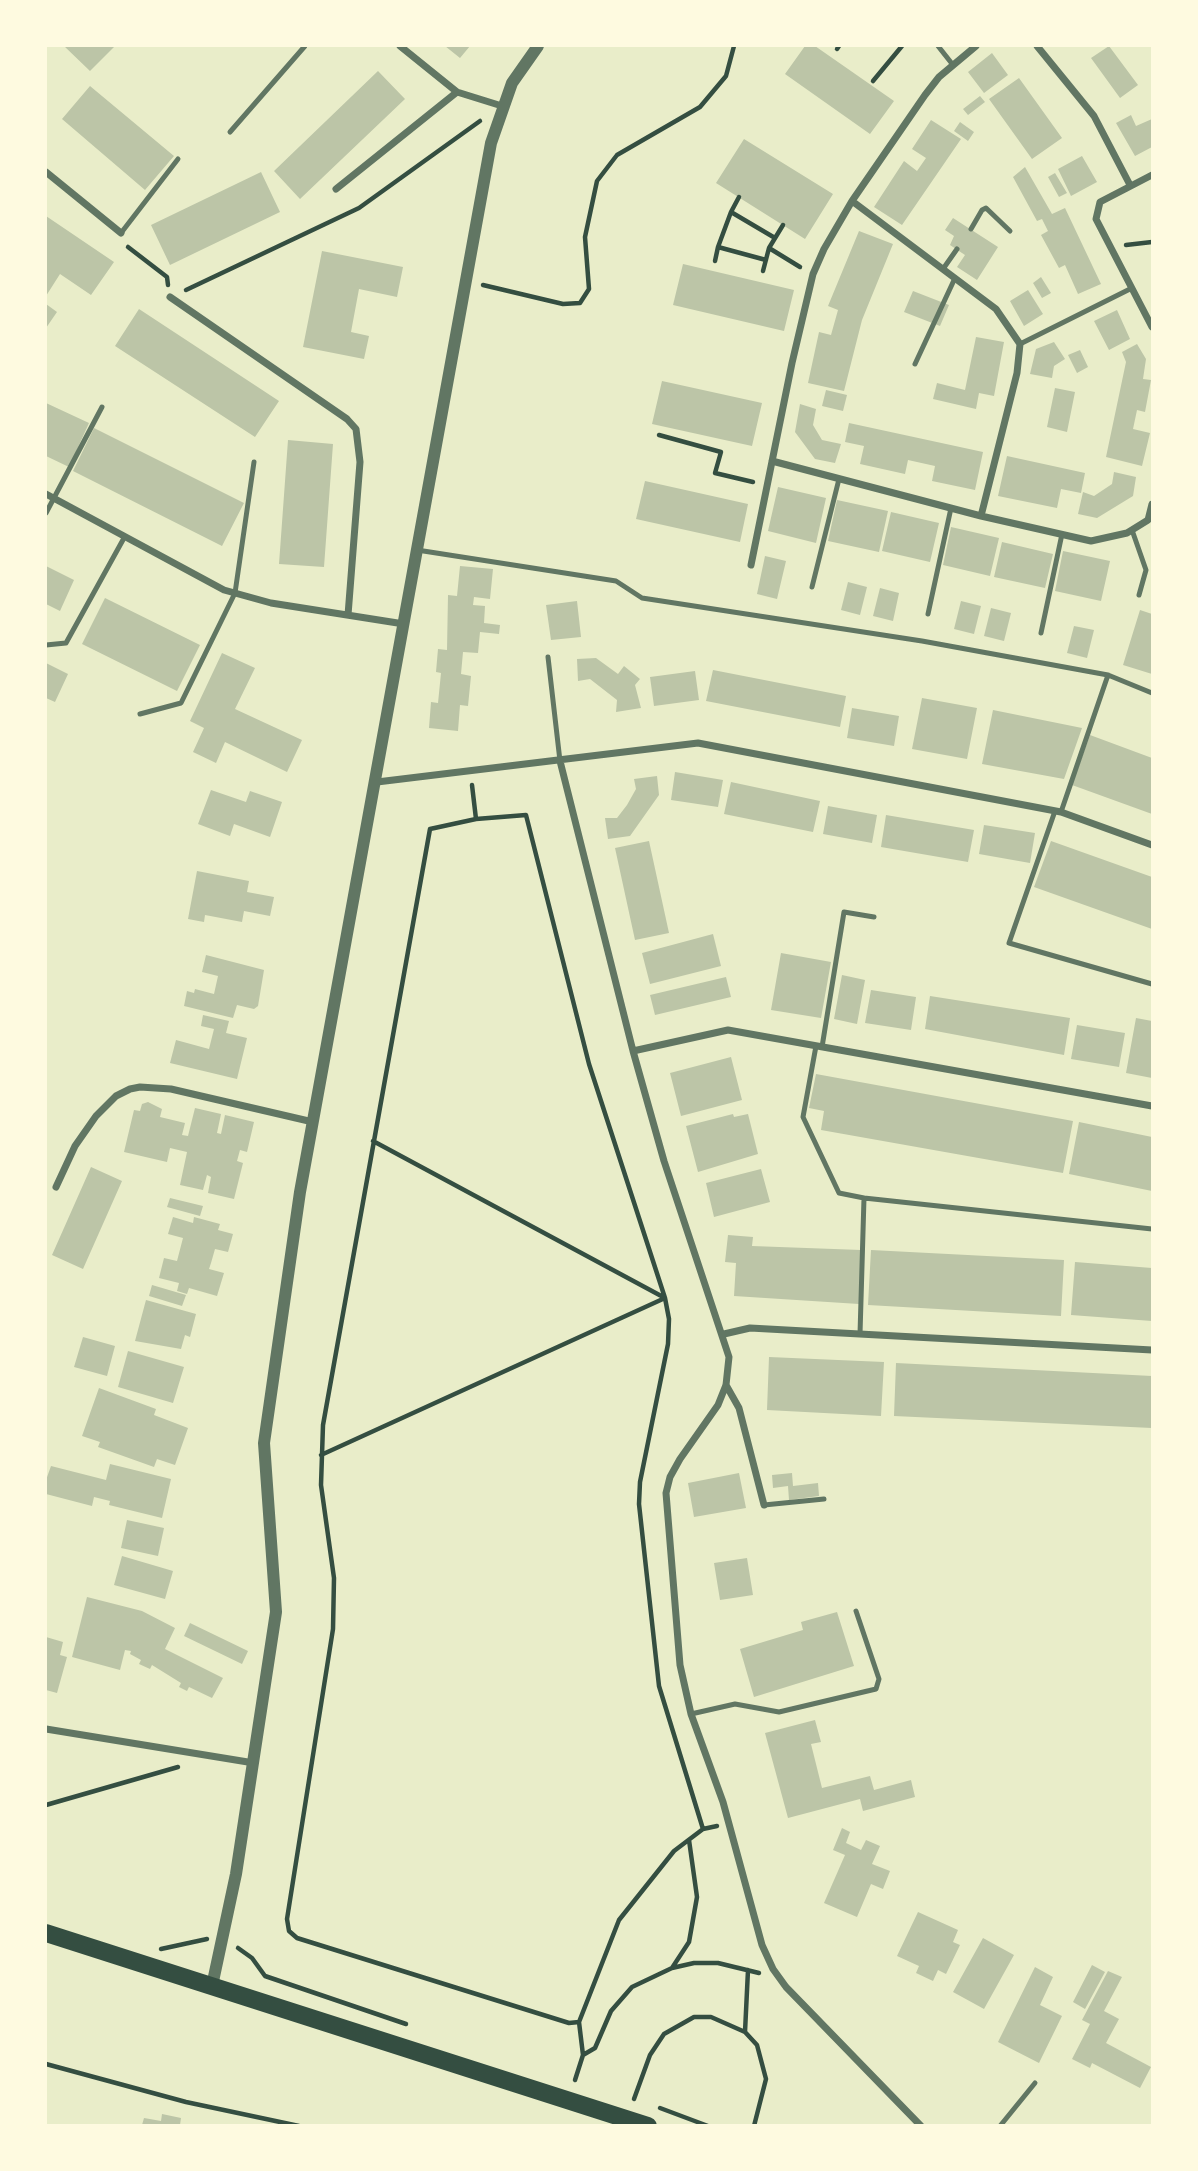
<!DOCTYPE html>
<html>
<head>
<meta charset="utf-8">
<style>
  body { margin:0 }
  #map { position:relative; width:1198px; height:2171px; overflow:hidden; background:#e9edc9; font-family:Cabin,sans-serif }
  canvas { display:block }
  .frame { position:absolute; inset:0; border:47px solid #fefae0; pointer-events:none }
</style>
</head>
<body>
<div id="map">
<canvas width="1198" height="2171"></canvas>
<div class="frame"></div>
</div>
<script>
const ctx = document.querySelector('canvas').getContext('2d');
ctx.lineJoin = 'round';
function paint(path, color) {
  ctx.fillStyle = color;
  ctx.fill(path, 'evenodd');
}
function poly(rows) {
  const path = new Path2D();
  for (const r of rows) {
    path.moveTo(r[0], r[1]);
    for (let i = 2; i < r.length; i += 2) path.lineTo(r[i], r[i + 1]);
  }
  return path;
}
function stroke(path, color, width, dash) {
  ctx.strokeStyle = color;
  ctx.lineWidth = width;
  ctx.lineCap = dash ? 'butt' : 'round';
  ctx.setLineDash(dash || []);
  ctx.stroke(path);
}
const building = poly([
  [64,46,115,46,90,71],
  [445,46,470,46,460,58],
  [805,46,815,46,894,101,870,134,785,74],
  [1109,46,1138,85,1120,98,1091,58],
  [992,53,1008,75,984,93,968,72],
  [378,71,405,99,300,199,274,171],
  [1019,78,1062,138,1032,159,989,99],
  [90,86,174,156,145,190,62,119],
  [980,96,985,102,968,115,963,109],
  [1131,115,1136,126,1152,119,1152,147,1135,156,1116,123],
  [931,120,961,139,902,225,874,207,904,161,917,171,926,158,912,149],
  [960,122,974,132,968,141,954,131],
  [744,139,833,194,805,239,716,183],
  [1082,156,1097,182,1071,196,1058,169],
  [1025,167,1052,214,1065,208,1101,284,1078,294,1065,265,1059,268,1041,235,1048,231,1042,219,1037,221,1013,177],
  [261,172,280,212,170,265,151,225],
  [1055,173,1067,193,1059,197,1048,177],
  [46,216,114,262,91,295,60,274,46,296],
  [953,218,998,247,977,280,957,267,965,255,950,245,954,236,945,230],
  [859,231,893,244,862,320,844,391,808,383,819,332,831,335,838,310,828,306],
  [322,251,403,267,397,297,359,289,351,332,369,336,364,359,303,347],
  [683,264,794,290,784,331,673,305],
  [1041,277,1051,293,1042,298,1033,283],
  [1028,290,1043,314,1024,326,1010,301],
  [913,291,949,305,940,326,904,312],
  [46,304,57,312,46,328],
  [139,309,279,401,255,437,115,346],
  [1117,310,1130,339,1109,350,1094,321],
  [976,337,1004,342,994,396,979,393,976,409,933,399,937,383,965,390],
  [1054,342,1065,359,1054,366,1052,378,1030,374,1036,349],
  [1137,344,1146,359,1143,379,1151,380,1145,412,1137,410,1133,429,1150,433,1142,466,1106,457,1126,362,1122,352],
  [1080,350,1088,367,1077,373,1068,355],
  [662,381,762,403,752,446,652,424],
  [1055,388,1075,392,1067,432,1047,427],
  [826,390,847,395,843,411,822,406],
  [46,403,89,423,69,467,46,456],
  [800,404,816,409,813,425,822,440,841,444,835,463,815,459,795,432],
  [849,423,983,452,975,490,932,481,935,466,908,460,905,474,860,464,864,446,845,442],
  [94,428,244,503,222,546,73,471],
  [288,440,333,444,324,567,279,564],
  [1007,456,1085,473,1081,493,1061,489,1057,508,998,496],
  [1114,472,1136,477,1133,496,1097,518,1078,514,1083,492,1094,496,1112,484],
  [645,481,748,504,740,542,636,519],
  [778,487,826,498,816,543,768,531],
  [837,500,888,511,879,552,828,541],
  [891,512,939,523,930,562,882,551],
  [951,527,999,538,990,576,943,565],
  [1002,542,1053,554,1045,588,994,577],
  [1063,551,1110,561,1101,601,1055,591],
  [765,556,786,561,777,599,757,594],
  [46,566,74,580,60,611,46,604],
  [460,566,493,569,490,599,474,597,473,605,485,606,484,623,500,625,499,634,480,632,478,653,463,652,461,674,471,676,468,706,460,705,458,731,429,728,431,702,438,703,441,673,436,672,438,649,447,650,448,595,457,596],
  [848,582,867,587,860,615,841,610],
  [880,588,899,593,893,621,873,616],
  [105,598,200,645,177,691,82,644],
  [577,601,581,637,551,640,546,605],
  [961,601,981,606,974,634,954,629],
  [991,608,1011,613,1004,641,984,636],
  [1140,610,1152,614,1152,674,1123,665],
  [1074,626,1094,630,1087,658,1067,653],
  [222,653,255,668,235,709,302,740,287,772,225,742,216,763,193,752,204,728,190,721],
  [596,658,618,674,624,666,640,679,635,685,641,708,616,712,617,700,590,679,578,681,577,659],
  [46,663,68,674,55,702,46,698],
  [713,670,846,696,840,727,706,701],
  [695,671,699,700,654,706,650,677],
  [922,698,977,708,967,759,912,749],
  [852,708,899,716,894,746,847,738],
  [993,710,1082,728,1064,779,982,764],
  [1090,735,1152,758,1152,814,1072,785],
  [675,772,723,780,718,807,671,800],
  [657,776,659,795,630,836,608,839,605,818,617,818,627,805,636,789,634,779],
  [731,782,820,801,813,832,724,814],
  [211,790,246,802,250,791,282,802,270,837,234,824,230,836,198,824],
  [828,806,877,815,872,843,823,834],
  [886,815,974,830,968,862,881,847],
  [984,825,1035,833,1030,863,979,854],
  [649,841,669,933,635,940,615,848],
  [1051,841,1152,877,1152,929,1034,887],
  [197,871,249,881,247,892,274,897,270,916,244,911,242,922,205,915,204,922,188,919],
  [713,934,721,966,650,984,642,953],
  [781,953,831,962,821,1018,771,1010],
  [206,955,264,970,258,1006,254,1009,237,1005,233,1018,184,1006,187,991,194,993,195,989,214,994,218,976,202,972],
  [842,975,865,980,857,1024,834,1019],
  [726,977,731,997,655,1015,650,995],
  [871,990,916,997,911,1030,865,1023],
  [930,996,1070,1018,1064,1055,925,1029],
  [203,1015,229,1021,226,1033,247,1038,237,1079,170,1063,176,1040,209,1049,214,1029,201,1026],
  [1136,1018,1152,1021,1152,1078,1126,1073],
  [1077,1025,1125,1033,1119,1067,1071,1059],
  [731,1057,742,1100,681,1116,670,1073],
  [816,1074,1073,1121,1063,1173,821,1130,824,1111,809,1108],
  [148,1102,162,1109,160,1117,185,1123,182,1135,188,1136,195,1108,221,1114,217,1133,221,1134,225,1115,254,1122,247,1152,240,1150,237,1161,243,1163,234,1199,208,1193,211,1177,207,1175,203,1190,180,1185,187,1152,170,1148,167,1162,124,1152,134,1110,140,1111,142,1104],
  [733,1114,734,1117,748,1114,758,1154,698,1172,686,1126],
  [1079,1122,1152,1137,1152,1191,1069,1174],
  [91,1167,122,1181,83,1269,52,1255],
  [761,1169,770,1202,714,1217,706,1183],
  [170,1198,203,1206,200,1216,167,1207],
  [173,1217,193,1223,194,1217,220,1224,218,1230,233,1234,228,1252,215,1249,211,1263,209,1269,224,1273,217,1296,189,1288,187,1294,177,1291,179,1283,159,1278,164,1258,177,1261,183,1238,168,1234],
  [728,1235,753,1237,752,1246,861,1250,859,1304,734,1296,736,1263,725,1262],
  [871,1250,1064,1260,1061,1316,868,1305],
  [1075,1262,1152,1268,1152,1321,1071,1315],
  [152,1285,186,1295,182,1306,149,1296],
  [146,1300,196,1314,190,1337,185,1335,181,1349,135,1341],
  [83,1337,115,1346,107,1376,74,1367],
  [128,1351,184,1367,173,1403,118,1387],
  [769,1357,884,1362,881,1416,767,1410],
  [896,1363,1152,1376,1152,1428,894,1416],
  [99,1388,156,1409,154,1415,188,1428,175,1465,157,1459,154,1467,98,1447,100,1442,82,1436],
  [110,1464,171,1479,162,1518,109,1505,110,1501,94,1497,92,1506,46,1494,46,1480,51,1466,106,1480],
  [739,1473,746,1508,694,1517,688,1483],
  [792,1473,793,1486,818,1483,819,1496,789,1500,788,1486,773,1488,772,1475],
  [127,1520,164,1528,158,1556,121,1548],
  [122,1556,173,1571,165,1599,114,1585],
  [747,1558,753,1595,720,1600,714,1563],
  [87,1597,142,1611,175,1628,165,1649,223,1678,212,1698,189,1687,187,1691,179,1687,181,1683,152,1665,150,1669,139,1664,141,1660,130,1654,131,1651,125,1650,120,1670,72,1657],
  [837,1612,854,1666,754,1697,740,1649,803,1630,801,1622],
  [190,1623,248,1651,242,1664,184,1636],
  [46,1637,63,1642,60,1655,67,1657,57,1693,46,1690],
  [815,1720,821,1742,811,1744,822,1788,870,1776,874,1790,911,1780,915,1797,863,1811,860,1799,788,1818,765,1733],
  [842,1828,850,1832,846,1843,861,1850,866,1840,880,1846,872,1864,890,1871,883,1889,871,1884,857,1917,824,1903,845,1855,833,1850],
  [918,1912,958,1930,953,1942,960,1945,946,1974,938,1970,933,1981,916,1973,919,1966,897,1956],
  [983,1938,1014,1955,984,2009,953,1992],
  [1092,1965,1105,1972,1085,2009,1073,2002],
  [1035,1967,1053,1977,1040,2005,1062,2016,1039,2063,998,2042],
  [1108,1971,1122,1977,1104,2011,1119,2019,1106,2043,1151,2067,1140,2088,1092,2063,1090,2068,1072,2059,1090,2024,1082,2020],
  [162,2114,181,2118,180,2125,142,2125,144,2118,161,2121]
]);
const path = poly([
  [837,49,839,46],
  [873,81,902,46],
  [731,212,739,197],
  [1126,245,1152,242],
  [128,247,167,277,168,285],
  [718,247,731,212,775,238],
  [769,248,783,225],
  [715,261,718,247,766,260],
  [763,271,769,248,800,267],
  [483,285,563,304,580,303,589,289,585,237,597,181,617,155,700,107,726,76,734,46],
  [186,290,359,208,480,121],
  [659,435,721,452,715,473,753,482],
  [472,785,476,819],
  [321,1455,665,1298,373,1141],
  [46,1805,178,1767],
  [238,1948,252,1958,265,1976,406,2024],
  [161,1949,207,1939],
  [672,1968,689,1942,697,1897,689,1840],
  [579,2022,619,1920,674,1851,703,1829,717,1826],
  [745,2032,748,1970],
  [583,2055,579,2022,569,2023,297,1938,289,1931,287,1919,333,1629,334,1578,321,1485,323,1425,430,829,476,819,526,815,589,1064,665,1298,669,1319,668,1344,640,1482,639,1504,659,1686,703,1829],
  [46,2064,186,2102,299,2126],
  [575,2080,583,2055,595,2048,611,2011,632,1987,672,1968,694,1963,718,1963,759,1973],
  [634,2099,650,2055,664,2034,694,2017,711,2017,745,2032,757,2045,766,2079,754,2126],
  [660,2108,708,2126]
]);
const service = poly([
  [938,46,953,65],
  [230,132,305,46],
  [971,229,982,210,986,208,1010,231],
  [121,233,178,159],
  [943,269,957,249],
  [1020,344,1132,288],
  [915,364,955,278],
  [46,513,102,407],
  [1132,530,1146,570,1139,595],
  [417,550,616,581,642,598,922,641,1108,675],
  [812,587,839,479],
  [928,614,951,508],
  [1041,633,1062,534],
  [46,645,66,643,124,538],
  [548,657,560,761],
  [140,714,181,703,235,593,254,462],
  [1055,811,1009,943,1152,984],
  [1061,812,1108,675,1152,693],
  [816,1046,803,1117,839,1193,864,1198,860,1334],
  [822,1047,844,912,874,917],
  [864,1198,1152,1229],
  [764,1505,824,1499],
  [691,1714,735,1704,779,1712,876,1689,879,1679,856,1611],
  [1000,2126,1035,2083]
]);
const minor = poly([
  [400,46,457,92,502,106],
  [1037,46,1094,116,1130,185],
  [46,172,121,233],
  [1152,175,1100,202,1096,219,1152,327],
  [336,189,457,92],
  [852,201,996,309,1020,344,1017,373,981,516],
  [170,297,347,419,356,429,360,462,348,615],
  [772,461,981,516,1091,541,1127,533,1148,520,1152,504],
  [46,494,224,590,271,603,404,624],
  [751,565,792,363,813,274,824,249,852,201,925,95,939,77,976,46],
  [560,761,633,1051,664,1161,729,1357,726,1385,718,1405,680,1459,670,1477,666,1493,680,1665,691,1714,723,1802,762,1945,773,1969,786,1987,921,2126],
  [377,782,698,743,1061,812,1152,845],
  [633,1051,728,1030,1152,1106],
  [56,1187,75,1146,96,1116,116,1096,130,1089,140,1087,171,1089,313,1122],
  [724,1334,750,1328,1152,1350],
  [726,1385,739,1408,764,1505],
  [46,1729,254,1763]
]);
const tertiary = poly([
  [212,1986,236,1874,276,1612,264,1443,300,1192,491,143,512,83,538,46]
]);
const primary = poly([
  [46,1933,648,2126]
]);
paint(building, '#bcc5a7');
stroke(path, '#344e41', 4.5);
stroke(service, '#617663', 5);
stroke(minor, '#617663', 7);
stroke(tertiary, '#617663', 12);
stroke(primary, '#344e41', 18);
</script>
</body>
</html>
